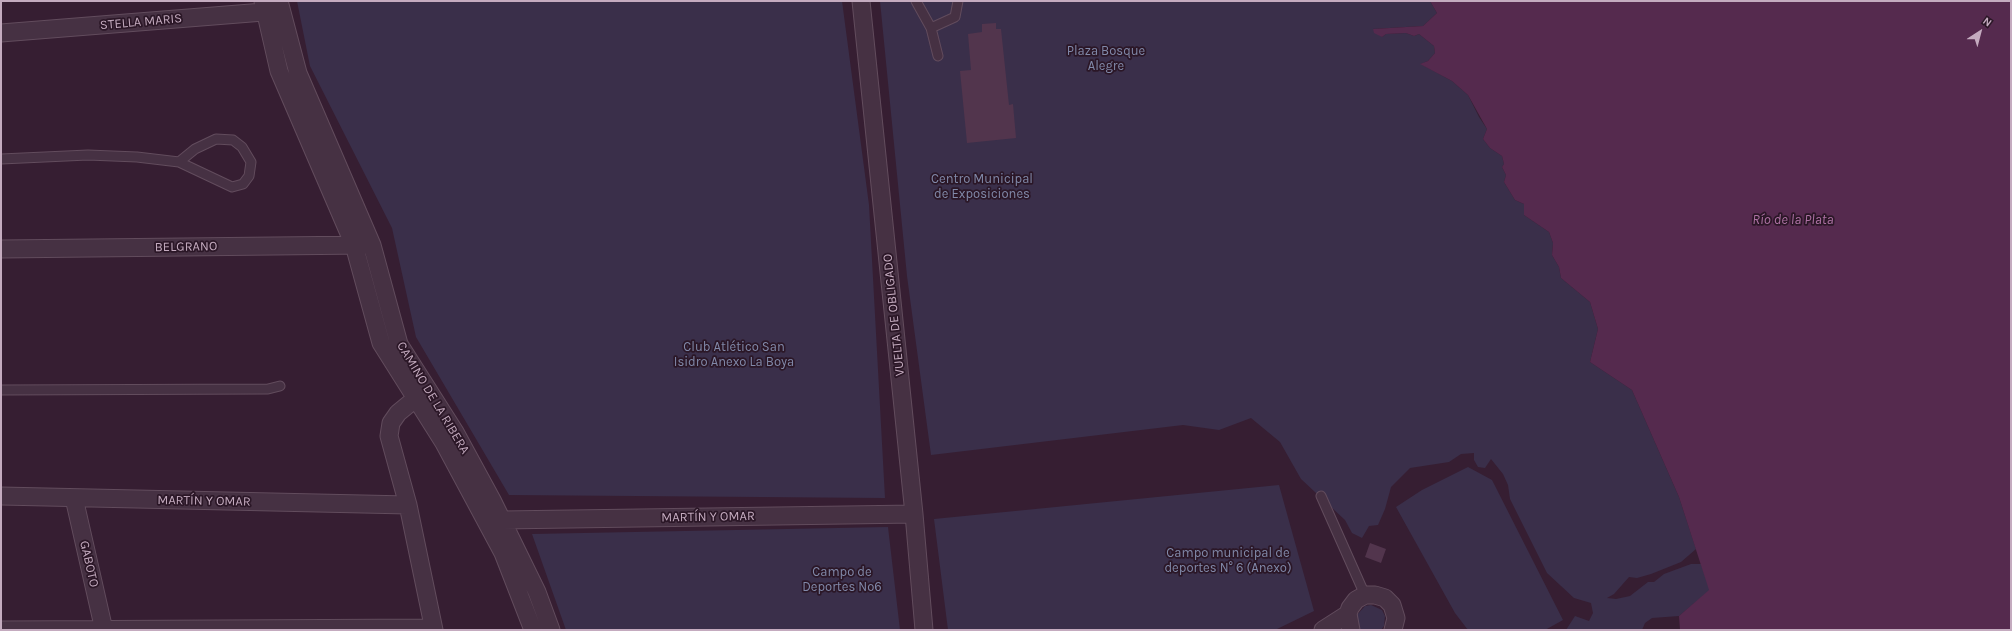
<!DOCTYPE html>
<html>
<head>
<meta charset="utf-8">
<style>
  body { margin:0 }
  #map { position:relative; width:2012px; height:631px; overflow:hidden; background:#361e32; font-family:Karla,sans-serif }
  canvas { display:block }
  .frame { position:absolute; inset:0; border:2px solid #c4abbf; pointer-events:none }
  .north { position:absolute; left:1960px; top:12px; width:40px; height:40px; -webkit-text-stroke:3px #2b1727; paint-order:stroke; rotate:36deg; font-size:11px; font-weight:700; line-height:16px; text-align:center; color:#c4abbf }
  .north::after { content:''; display:block; margin:auto; width:14px; height:18px; background:#c4abbf; clip-path:polygon(50% 0,100% 100%,50% 72%,0 100%) }
</style>
</head>
<body>
<div id="map">
<canvas width="2012" height="631"></canvas>
<div class="frame"></div>
<div class="north">N</div>
</div>
<script>
const ctx = document.querySelector('canvas').getContext('2d');
ctx.lineJoin = 'round';
function paint(path, color) {
  ctx.fillStyle = color;
  ctx.fill(path, 'evenodd');
}
function poly(rows) {
  const path = new Path2D();
  for (const r of rows) {
    path.moveTo(r[0], r[1]);
    for (let i = 2; i < r.length; i += 2) path.lineTo(r[i], r[i + 1]);
  }
  return path;
}
function stroke(path, color, width, dash) {
  ctx.strokeStyle = color;
  ctx.lineWidth = width;
  ctx.lineCap = dash ? 'butt' : 'round';
  ctx.setLineDash(dash || []);
  ctx.stroke(path);
}
function label(font, color, halo, rows, align = 'center') {
  ctx.font = font + ' Karla,sans-serif';
  ctx.lineWidth = 3.5;
  ctx.setLineDash([]);
  ctx.textBaseline = 'middle';
  ctx.strokeStyle = halo;
  ctx.fillStyle = color;
  for (const [text, x, y, turn = 0] of rows) {
    ctx.save();
    ctx.translate(x, y);
    ctx.rotate((+turn || 0) * Math.PI / 180);
    ctx.textAlign = isNaN(turn) ? turn : align;
    if (halo) ctx.strokeText(text, 0, 0);
    ctx.fillText(text, 0, 0);
    ctx.restore();
  }
}
const green = poly([
  [297,1,842,1,869,205,885,498,509,495,416,337,392,228,310,66],
  [880,1,1430,1,1437,13,1423,26,1373,29,1382,37,1386,34,1406,33,1414,36,1419,34,1434,46,1435,53,1428,61,1421,64,1452,81,1468,95,1479,117,1487,129,1483,139,1490,148,1502,156,1504,164,1502,167,1506,175,1504,182,1515,200,1524,204,1524,215,1549,232,1553,243,1552,255,1559,267,1561,278,1590,302,1598,329,1590,362,1632,390,1679,497,1696,549,1681,562,1651,574,1637,578,1629,577,1614,594,1607,598,1616,599,1630,596,1648,582,1654,582,1664,574,1691,564,1701,564,1710,590,1679,616,1652,618,1645,623,1642,630,1566,630,1575,616,1589,621,1593,613,1591,603,1574,598,1547,573,1510,499,1508,485,1503,474,1491,459,1485,468,1478,467,1474,460,1474,453,1461,454,1449,462,1410,468,1391,487,1385,509,1378,525,1369,526,1362,538,1352,533,1345,520,1301,479,1280,442,1251,418,1219,430,1183,425,931,455,907,276],
  [1468,467,1492,480,1563,620,1545,630,1468,630,1455,613,1396,507,1422,490],
  [1279,485,1314,611,1275,630,948,630,934,519],
  [888,527,900,630,566,630,532,534],
  [1371,605,1382,610,1385,616,1384,626,1381,630,1361,630,1358,626,1357,615,1365,606]
]);
const water = poly([
  [1430,1,2011,1,2011,630,1680,630,1679,616,1709,590,1679,497,1632,390,1590,362,1598,329,1590,302,1561,278,1559,267,1552,255,1553,243,1549,232,1524,215,1524,204,1515,200,1504,182,1506,175,1502,167,1504,164,1502,156,1490,148,1483,139,1487,129,1468,95,1452,81,1420,64,1428,61,1435,53,1434,46,1419,34,1414,36,1406,33,1386,34,1382,37,1374,33,1373,29,1423,26,1437,13]
]);
const building = poly([
  [996,23,996,29,1001,29,1009,105,1013,104,1016,138,967,143,960,71,971,70,968,34,982,32,982,24],
  [1370,543,1386,549,1381,563,1365,557]
]);
const lane = poly([
  [916,1,931,28,938,56],
  [931,28,955,17,958,1],
  [1,159,88,155,137,157,179,162,232,187,243,184,249,176,251,162,242,147,233,140,216,139,195,149,179,162],
  [1,390,268,389,280,386],
  [1321,496,1365,595]
]);
const street = poly([
  [263,1,279,71,354,245,381,343,444,443,503,553,533,630],
  [279,1,298,73,372,245,399,344,455,432,492,500,537,592,551,630],
  [861,1,914,514,924,630],
  [1,33,276,11],
  [1,249,365,245],
  [415,399,398,413,391,423,389,436,408,505,434,630],
  [1,496,408,505],
  [74,498,104,630],
  [502,520,914,514],
  [1,630,433,628],
  [1323,630,1348,614],
  [1351,630,1348,614,1350,608,1356,600,1365,595,1375,595,1385,598,1392,605,1396,618,1393,630]
]);
const streetNames = [
  ["STELLA MARIS",141,22,-5],
  ["BELGRANO",186,247,-1],
  ["VUELTA DE OBLIGADO",894,315,-96],
  ["CAMINO DE LA RIBERA",433,398,59],
  ["MARTÍN Y OMAR",204,501,1],
  ["MARTÍN Y OMAR",708,517,-1],
  ["GABOTO",89,564,77]
];
const parkNames = [
  ["Plaza Bosque",1106,51],
  ["Alegre",1106,66],
  ["Centro Municipal",982,179],
  ["de Exposiciones",982,194],
  ["Club Atlético San",734,347],
  ["Isidro Anexo La Boya",734,362],
  ["Campo municipal de",1228,553],
  ["deportes N° 6 (Anexo)",1228,568],
  ["Campo de",842,572],
  ["Deportes Nº6",842,587]
];
const waterNames = [
  ["Río de la Plata",1793,220]
];
paint(green, '#3a2f4a');
paint(water, '#552a4e');
paint(building, '#52354d');
stroke(lane, '#624c5d', 11);
stroke(street, '#624c5d', 19);
stroke(lane, '#463143', 9);
stroke(street, '#463143', 17);
label('13px', '#c4abbf', '#2b1727', streetNames);
label('13px', '#8189a9', '#2b1727', parkNames);
label('italic 14px', '#ae72a4', '#2b1727', waterNames);
</script>
</body>
</html>
